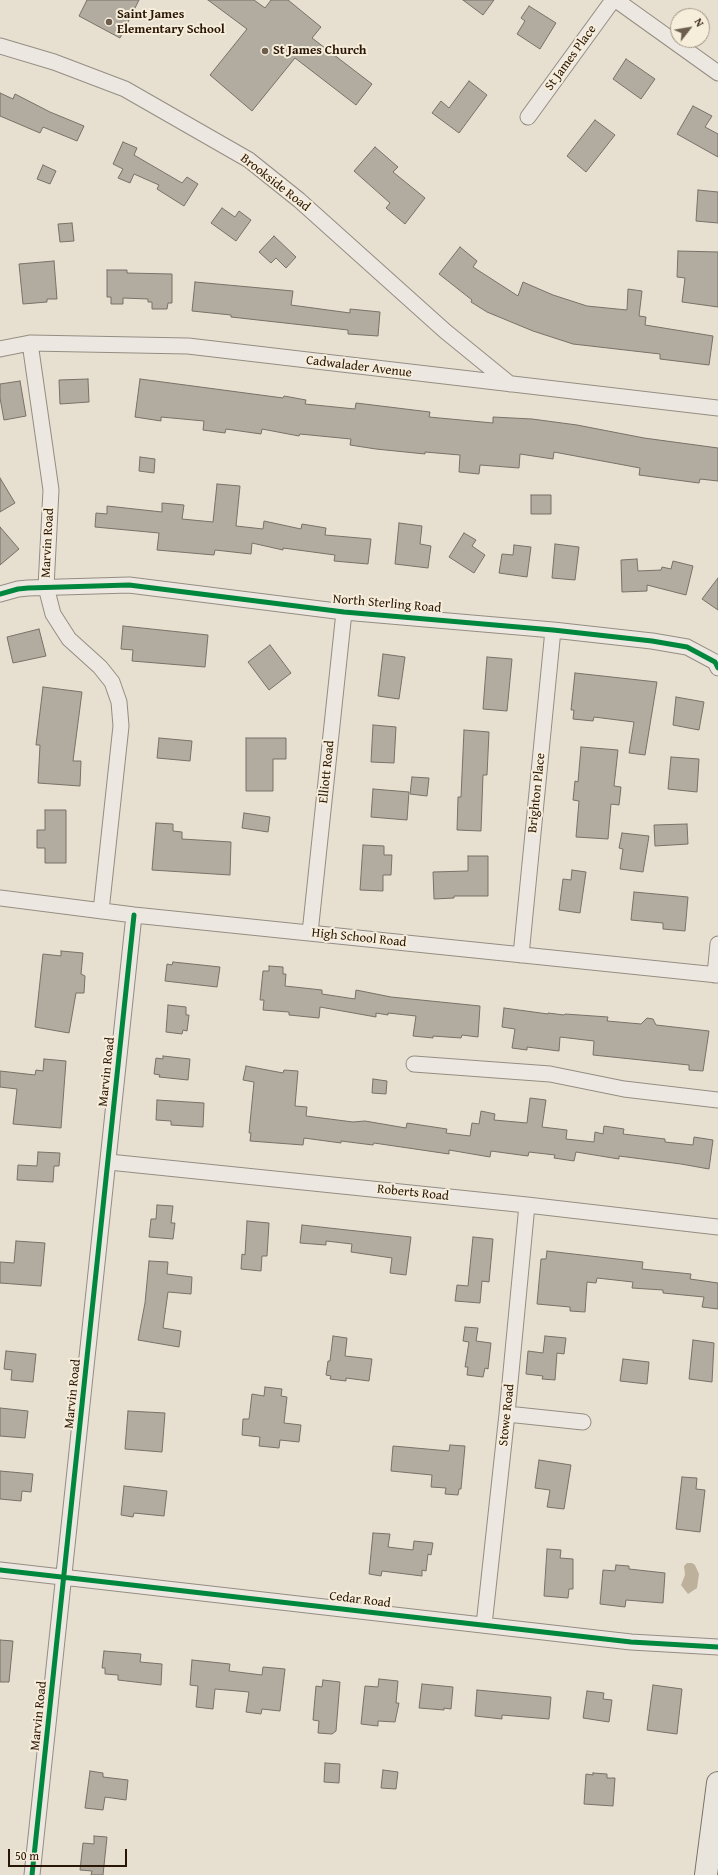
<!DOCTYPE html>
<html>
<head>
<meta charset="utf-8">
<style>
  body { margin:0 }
  #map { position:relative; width:718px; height:1875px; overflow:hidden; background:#e7e0d1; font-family:"Gentium Book Plus",serif }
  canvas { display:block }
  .north { position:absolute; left:670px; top:8px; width:40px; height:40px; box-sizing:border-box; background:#f6eddb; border:1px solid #a49785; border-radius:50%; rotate:59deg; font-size:11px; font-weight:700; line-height:16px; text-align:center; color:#2a1605 }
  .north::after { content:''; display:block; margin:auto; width:14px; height:18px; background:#6c5d4c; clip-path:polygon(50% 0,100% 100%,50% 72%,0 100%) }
  .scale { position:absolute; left:8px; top:1849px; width:119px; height:18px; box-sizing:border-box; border:2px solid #2a1605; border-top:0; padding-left:5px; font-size:12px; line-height:14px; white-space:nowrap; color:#2a1605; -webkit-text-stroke:3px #f6eddb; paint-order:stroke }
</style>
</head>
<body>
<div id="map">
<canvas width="718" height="1875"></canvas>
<div class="north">N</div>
<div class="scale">50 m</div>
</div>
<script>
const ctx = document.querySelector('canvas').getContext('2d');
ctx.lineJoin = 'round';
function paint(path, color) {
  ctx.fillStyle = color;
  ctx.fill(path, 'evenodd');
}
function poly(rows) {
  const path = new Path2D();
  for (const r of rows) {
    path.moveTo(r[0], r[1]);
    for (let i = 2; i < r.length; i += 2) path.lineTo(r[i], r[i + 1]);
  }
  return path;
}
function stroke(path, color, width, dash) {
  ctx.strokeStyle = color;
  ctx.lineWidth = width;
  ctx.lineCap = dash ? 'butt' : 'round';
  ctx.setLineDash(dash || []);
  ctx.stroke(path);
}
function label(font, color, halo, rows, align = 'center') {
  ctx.font = font + ' "Gentium Book Plus",serif';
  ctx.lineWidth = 4;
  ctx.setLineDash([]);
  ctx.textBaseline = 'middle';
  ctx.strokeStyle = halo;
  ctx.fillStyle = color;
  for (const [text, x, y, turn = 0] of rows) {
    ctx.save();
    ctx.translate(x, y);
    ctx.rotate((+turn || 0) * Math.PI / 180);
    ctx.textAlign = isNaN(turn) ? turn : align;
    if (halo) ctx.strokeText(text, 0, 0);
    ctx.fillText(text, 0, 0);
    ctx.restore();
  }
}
const water = poly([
  [687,1563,692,1563,695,1565,699,1574,697,1588,688,1594,681,1585,685,1575,684,1566]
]);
const building = poly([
  [87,0,139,0,120,38,79,16,87,0],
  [208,0,254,0,265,8,271,0,288,0,321,27,312,38,372,84,356,105,295,58,252,111,210,75,247,29,208,0],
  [463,0,494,0,483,15,463,0],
  [529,6,556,23,540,49,517,34,525,21,521,18,529,6],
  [626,59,655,79,641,99,613,79,626,59],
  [469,81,487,95,459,133,432,113,441,101,449,108,469,81],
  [0,93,13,99,15,94,50,112,84,126,77,141,43,127,40,133,0,116,0,93],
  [693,106,712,116,705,127,718,134,718,157,677,134,693,106],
  [595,120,615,135,586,172,567,156,595,120],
  [123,142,137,148,134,155,182,183,187,177,198,184,184,206,157,189,159,185,134,174,130,183,118,178,123,169,113,164,123,142],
  [375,147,398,167,393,172,425,198,405,224,386,208,390,203,354,171,375,147],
  [43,165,56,171,50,184,37,179,43,165],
  [698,190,718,192,718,223,696,221,698,190],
  [222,208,235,217,239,211,251,220,236,241,211,223,222,208],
  [72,223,74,241,60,242,58,224,72,223],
  [274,236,296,257,286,268,276,258,271,263,259,252,274,236],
  [460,247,477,261,473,267,518,296,523,282,553,295,587,306,627,310,628,289,642,291,639,316,646,317,645,325,713,336,709,365,660,359,660,354,573,344,533,331,487,312,471,302,472,300,439,274,460,247],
  [678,251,718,252,718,307,682,302,685,278,677,277,678,251],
  [54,261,57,299,47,299,47,302,23,304,19,264,54,261],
  [107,270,127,270,127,273,172,274,172,303,168,303,167,309,152,309,152,302,148,302,148,299,123,298,123,304,111,304,111,297,107,297,107,270],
  [195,282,293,291,291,305,350,313,350,309,380,312,378,336,348,334,348,330,231,317,231,315,192,311,195,282],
  [88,379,89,402,60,404,59,380,88,379],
  [140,379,283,398,284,396,306,400,305,404,355,409,356,403,430,412,429,417,493,423,493,417,532,419,577,425,644,438,718,448,718,481,700,479,699,483,639,475,640,468,554,452,553,459,520,454,519,468,480,465,479,474,459,472,460,455,425,452,425,454,376,449,350,445,351,439,300,434,299,436,262,429,261,434,226,429,225,433,203,430,204,421,161,417,161,421,135,417,140,379],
  [20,381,26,416,4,420,0,398,0,384,20,381],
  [140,457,155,459,154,473,139,471,140,457],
  [0,478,15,503,0,512,0,478],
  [217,484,240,486,236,526,263,529,264,521,301,529,302,524,326,528,325,535,371,539,368,564,334,561,335,555,283,548,283,550,252,543,251,554,215,550,214,555,157,550,159,533,95,527,96,513,107,514,107,506,162,512,162,503,184,505,182,519,213,522,217,484],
  [531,495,551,495,551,514,531,514,531,495],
  [399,523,422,526,420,544,431,546,428,568,395,564,399,523],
  [0,527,19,549,0,565,0,527],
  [464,533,476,540,472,546,485,555,474,573,449,557,464,533],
  [555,544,579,547,575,580,552,578,555,544],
  [514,545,531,547,527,577,499,573,502,554,513,555,514,545],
  [637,559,638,571,661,570,662,567,671,569,673,561,693,566,686,595,647,585,647,591,622,592,621,560,637,559],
  [718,578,718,610,702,599,718,578],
  [123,626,208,635,205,667,132,661,133,650,121,649,123,626],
  [39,629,46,656,13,663,7,637,39,629],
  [270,645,291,673,269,690,248,662,270,645],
  [383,654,405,657,399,699,378,696,383,654],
  [487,657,512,659,507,711,483,709,487,657],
  [575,673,657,682,645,755,629,753,634,722,594,717,593,721,573,719,574,710,571,710,575,673],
  [43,687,82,692,73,761,81,761,80,786,38,783,40,745,36,745,43,687],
  [676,697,704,702,699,730,673,725,676,697],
  [373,725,396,727,394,763,371,762,373,725],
  [464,730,489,732,487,775,483,775,481,831,457,830,458,797,461,797,464,730],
  [159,738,192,741,190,761,157,758,159,738],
  [246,738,286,738,286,759,273,759,273,791,246,791,246,738],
  [581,747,618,750,614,786,621,787,619,805,611,804,608,839,576,837,579,801,573,800,575,781,578,782,581,747],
  [671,757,699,759,697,792,668,789,671,757],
  [412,777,429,778,427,796,410,794,412,777],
  [373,789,409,792,407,820,371,817,373,789],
  [45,810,66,810,66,863,45,863,45,848,37,848,37,830,45,830,45,810],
  [244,813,270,817,268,832,242,828,244,813],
  [156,823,173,824,173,831,182,832,182,839,231,842,230,875,152,870,156,823],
  [687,824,688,844,655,846,654,825,687,824],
  [622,833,649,836,643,872,620,869,623,849,619,848,622,833],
  [363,845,384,846,384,855,392,855,391,875,383,875,383,891,360,890,363,845],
  [468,856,488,856,488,896,454,896,454,898,434,899,433,872,468,871,468,856],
  [572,870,586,872,580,913,559,910,563,879,571,880,572,870],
  [634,892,688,897,685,931,663,929,663,923,631,920,634,892],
  [61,951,83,953,81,974,85,976,84,993,76,993,69,1033,35,1027,43,954,61,956,61,951],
  [173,962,220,967,217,987,165,981,167,964,172,965,173,962],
  [269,966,283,967,283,974,286,974,285,986,322,990,322,994,355,999,356,990,391,997,480,1006,478,1037,462,1035,461,1038,433,1036,433,1038,413,1036,416,1016,388,1013,388,1015,376,1013,376,1017,320,1007,319,1018,289,1015,289,1012,263,1010,264,1000,260,1000,263,971,269,971,269,966],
  [168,1005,186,1007,186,1015,189,1015,187,1031,183,1030,182,1034,166,1032,168,1005],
  [504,1008,548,1014,548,1013,564,1015,565,1014,608,1017,607,1021,641,1024,647,1018,653,1019,656,1025,709,1031,703,1071,689,1070,689,1065,593,1055,594,1041,560,1037,559,1051,527,1047,527,1050,512,1048,515,1029,502,1027,504,1008],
  [163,1056,190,1059,188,1080,159,1077,160,1075,154,1074,156,1058,163,1059,163,1056],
  [44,1059,66,1061,61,1128,13,1124,17,1089,0,1087,0,1071,35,1075,36,1070,43,1071,44,1059],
  [246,1066,283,1073,284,1070,298,1071,295,1106,307,1107,306,1116,353,1122,365,1121,406,1128,407,1123,447,1129,446,1133,470,1136,472,1123,479,1124,481,1111,495,1114,494,1120,527,1123,530,1098,546,1100,542,1127,567,1130,566,1139,594,1142,595,1132,603,1134,604,1126,624,1129,623,1134,665,1139,665,1142,693,1145,694,1137,713,1140,709,1169,681,1164,619,1156,619,1159,576,1152,574,1161,554,1158,555,1155,529,1152,528,1156,491,1151,490,1157,449,1150,449,1154,374,1143,373,1145,341,1141,341,1143,304,1138,303,1145,250,1141,251,1133,249,1133,254,1082,243,1080,246,1066],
  [373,1079,387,1081,386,1094,372,1093,373,1079],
  [157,1100,204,1103,203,1127,171,1125,171,1121,156,1120,157,1100],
  [38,1152,60,1153,59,1166,54,1166,53,1182,17,1180,18,1165,37,1166,38,1152],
  [157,1205,173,1206,171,1223,175,1223,173,1239,149,1237,151,1219,156,1219,157,1205],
  [247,1221,269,1223,267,1256,262,1256,261,1271,241,1269,242,1254,245,1255,247,1221],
  [302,1225,411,1237,406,1275,390,1273,392,1258,351,1252,352,1244,326,1241,326,1245,300,1243,302,1225],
  [473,1237,493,1239,489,1282,482,1281,480,1303,455,1301,457,1285,468,1286,473,1237],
  [16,1241,45,1243,41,1286,0,1283,0,1262,14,1263,16,1241],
  [547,1251,643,1262,642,1269,691,1274,690,1279,718,1283,718,1309,702,1307,704,1297,663,1293,663,1290,632,1288,633,1282,597,1278,596,1283,587,1282,585,1312,570,1311,570,1307,537,1304,541,1259,546,1259,547,1251],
  [149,1261,168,1262,167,1274,192,1277,191,1294,168,1292,163,1328,181,1331,179,1347,138,1340,145,1303,149,1261],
  [465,1327,478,1328,476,1341,491,1343,488,1369,485,1368,483,1377,467,1375,468,1367,465,1367,469,1342,463,1341,465,1327],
  [333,1336,347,1338,345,1356,372,1359,369,1381,346,1378,346,1381,330,1379,331,1376,326,1375,328,1361,330,1361,333,1336],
  [545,1336,566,1338,564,1354,557,1353,555,1380,542,1379,543,1376,526,1374,528,1351,543,1353,545,1336],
  [693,1340,714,1343,712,1382,689,1379,693,1340],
  [6,1351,36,1354,33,1382,11,1380,12,1370,4,1369,6,1351],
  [623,1359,649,1362,647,1384,620,1381,623,1359],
  [265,1387,282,1389,281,1396,287,1397,284,1423,301,1425,299,1442,280,1440,279,1448,259,1446,260,1437,242,1435,243,1419,249,1419,252,1394,264,1396,265,1387],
  [0,1408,28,1411,25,1438,0,1436,0,1408],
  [128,1411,165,1413,162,1452,125,1449,128,1411],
  [450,1445,465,1446,461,1489,459,1489,458,1495,445,1494,446,1488,431,1487,432,1475,391,1471,393,1446,449,1451,450,1445],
  [539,1460,571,1465,564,1509,547,1507,550,1490,535,1488,539,1460],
  [0,1471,33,1474,31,1492,22,1491,21,1501,0,1499,0,1471],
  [682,1477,697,1478,696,1489,705,1490,700,1532,676,1529,682,1477],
  [124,1486,167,1491,164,1516,134,1513,133,1517,121,1515,124,1486],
  [373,1533,390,1534,388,1547,413,1550,414,1541,433,1543,431,1555,428,1554,426,1571,422,1570,422,1576,382,1571,381,1576,369,1574,373,1533],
  [547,1549,561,1550,560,1558,573,1559,573,1589,569,1589,568,1598,544,1596,547,1549],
  [616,1565,629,1566,629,1569,665,1573,663,1603,626,1600,625,1607,600,1604,603,1570,615,1571,616,1565],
  [0,1640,13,1641,9,1682,0,1682,0,1640],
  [104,1651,141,1654,140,1662,162,1664,161,1685,118,1680,118,1675,105,1674,105,1668,102,1668,104,1651],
  [192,1660,230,1664,229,1671,262,1675,263,1667,285,1669,280,1711,262,1709,261,1714,246,1712,249,1692,215,1689,213,1709,196,1707,198,1686,190,1685,192,1660],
  [379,1679,398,1681,396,1703,399,1703,395,1722,378,1721,378,1726,361,1724,365,1686,378,1687,379,1679],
  [323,1680,340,1682,336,1731,332,1734,318,1733,319,1721,313,1720,316,1686,322,1687,323,1680],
  [422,1684,453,1687,451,1709,444,1708,444,1710,419,1708,422,1684],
  [653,1685,682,1689,677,1734,647,1730,653,1685],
  [477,1690,551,1697,549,1719,502,1715,502,1719,475,1716,477,1690],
  [587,1691,604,1693,603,1699,612,1700,609,1722,583,1718,587,1691],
  [325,1763,340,1764,339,1783,324,1782,325,1763],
  [383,1770,398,1772,396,1789,381,1788,383,1770],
  [90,1771,103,1773,103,1777,128,1780,126,1800,105,1797,103,1810,85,1808,90,1771],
  [593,1773,607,1774,607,1778,615,1778,613,1806,584,1804,586,1774,593,1775,593,1773],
  [94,1836,107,1837,103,1875,91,1875,92,1871,80,1870,83,1843,94,1844,94,1836]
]);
const street = poly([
  [616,0,718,73],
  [0,46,54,62,125,89,249,160,299,200,445,331,510,384],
  [528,117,613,0],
  [30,343,51,490,46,587,53,614,69,639,100,667,112,682,119,702,121,726,101,911],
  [0,349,30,343,188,346,718,408],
  [0,594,18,589,28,588,129,585,344,612,553,630,652,641,687,647,715,662,718,668],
  [0,898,134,915,718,975],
  [310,933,344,612],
  [521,955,553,630],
  [715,975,718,944],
  [414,1064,550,1074,624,1089,718,1100],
  [109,1162,527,1205,718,1227],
  [507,1414,583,1422],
  [0,1570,631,1642,718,1647],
  [484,1625,507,1414,527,1205],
  [32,1875,134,915]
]);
const primary = poly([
  [706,1875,718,1783]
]);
const cycleway = poly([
  [0,594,18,589,28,588,129,585,344,612,553,630,652,641,687,647,715,662,718,668],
  [0,1570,631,1642,718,1647],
  [32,1875,134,915]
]);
const markers = [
  [109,22,4,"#6c5d4c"],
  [265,51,4,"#6c5d4c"]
];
const poiNames = [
  ["Saint James",117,15],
  ["Elementary School",117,30],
  ["St James Church",273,51]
];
const streetNames = [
  ["St James Place",571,58,-54],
  ["Brookside Road",275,183,38],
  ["Cadwalader Avenue",359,367,7],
  ["Marvin Road",48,543,-87],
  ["North Sterling Road",387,604,5],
  ["Elliott Road",327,772,-84],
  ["Brighton Place",537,793,-84],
  ["High School Road",359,938,6],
  ["Marvin Road",107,1072,-84],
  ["Roberts Road",413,1193,6],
  ["Marvin Road",73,1394,-84],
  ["Stowe Road",507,1415,-84],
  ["Cedar Road",360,1600,7],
  ["Marvin Road",39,1716,-84]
];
paint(water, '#beb19c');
paint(building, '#b1aba0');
stroke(building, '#787167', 1);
stroke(street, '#948d82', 17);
stroke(primary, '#787167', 24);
stroke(street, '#ece8e1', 15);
stroke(primary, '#e9e4dc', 22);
stroke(cycleway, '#00873e', 5);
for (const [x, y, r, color] of markers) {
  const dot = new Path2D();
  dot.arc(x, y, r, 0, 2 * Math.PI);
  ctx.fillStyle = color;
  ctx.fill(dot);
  stroke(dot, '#f6eddb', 1.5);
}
label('bold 13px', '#2a1605', '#f6eddb', poiNames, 'left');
label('13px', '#2a1605', '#f6eddb', streetNames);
</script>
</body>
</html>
